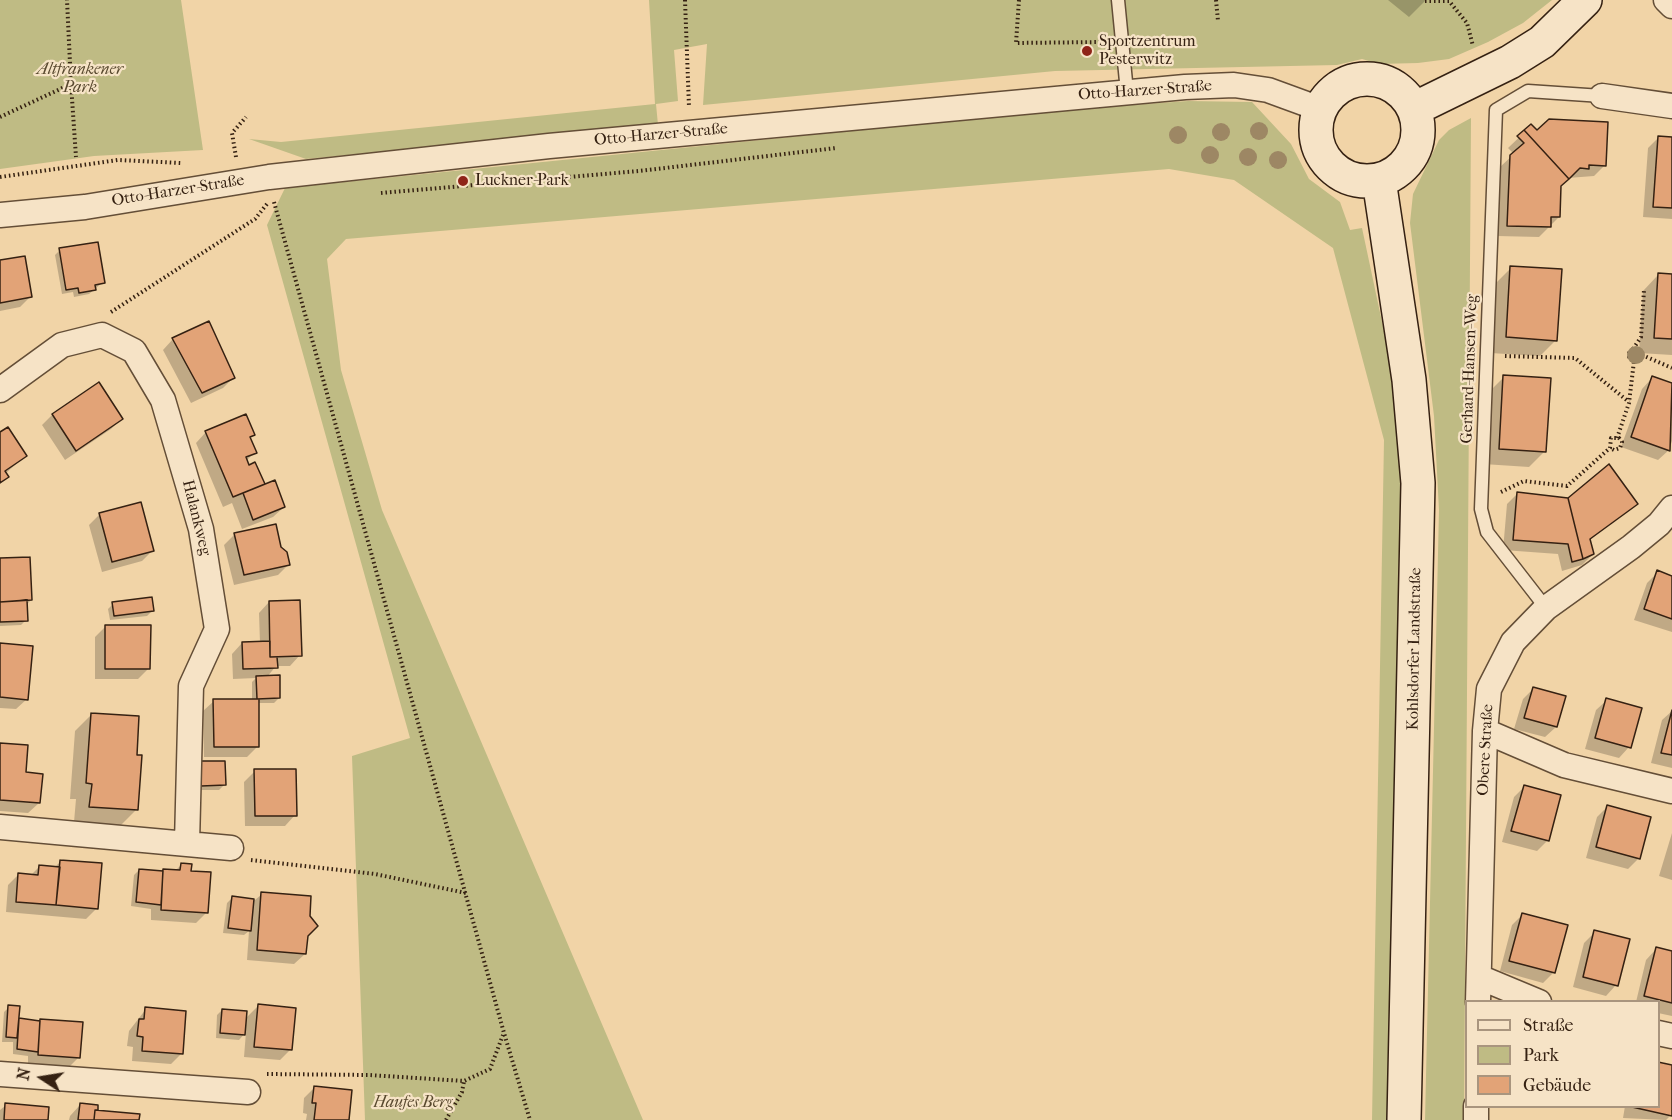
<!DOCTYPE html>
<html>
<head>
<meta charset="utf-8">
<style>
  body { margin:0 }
  #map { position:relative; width:1672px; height:1120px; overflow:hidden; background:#f1d4a7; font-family:"IM FELL French Canon",serif }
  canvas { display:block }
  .legend { position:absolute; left:1465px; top:1000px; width:195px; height:108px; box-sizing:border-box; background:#f6e3c6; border:2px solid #a9957e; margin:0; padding:8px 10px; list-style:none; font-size:18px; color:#352112 }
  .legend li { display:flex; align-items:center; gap:12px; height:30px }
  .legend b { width:30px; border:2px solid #a9957e }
  .north { position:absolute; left:12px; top:1048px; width:60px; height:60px; -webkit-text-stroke:4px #f6e3c6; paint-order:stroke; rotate:282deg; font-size:16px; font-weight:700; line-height:24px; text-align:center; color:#352112 }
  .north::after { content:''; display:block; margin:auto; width:21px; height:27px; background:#352112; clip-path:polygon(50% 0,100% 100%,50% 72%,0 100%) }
</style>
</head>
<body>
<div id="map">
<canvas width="1672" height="1120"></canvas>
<ul class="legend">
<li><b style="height:8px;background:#f6e3c6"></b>Straße</li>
<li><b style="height:16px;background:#bfbb84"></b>Park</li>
<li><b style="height:16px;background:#e2a377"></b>Gebäude</li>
</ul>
<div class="north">N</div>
</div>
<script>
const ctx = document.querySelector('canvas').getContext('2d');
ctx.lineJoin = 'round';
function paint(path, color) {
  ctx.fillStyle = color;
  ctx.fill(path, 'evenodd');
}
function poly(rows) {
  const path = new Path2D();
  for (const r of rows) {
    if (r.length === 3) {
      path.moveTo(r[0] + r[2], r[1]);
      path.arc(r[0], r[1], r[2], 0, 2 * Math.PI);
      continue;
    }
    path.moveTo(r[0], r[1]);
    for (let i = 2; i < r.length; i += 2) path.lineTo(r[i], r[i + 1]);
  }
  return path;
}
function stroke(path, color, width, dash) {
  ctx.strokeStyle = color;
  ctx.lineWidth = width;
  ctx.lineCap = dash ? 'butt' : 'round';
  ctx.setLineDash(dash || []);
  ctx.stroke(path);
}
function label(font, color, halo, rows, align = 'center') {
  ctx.font = font + ' "IM FELL French Canon",serif';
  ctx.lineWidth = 4.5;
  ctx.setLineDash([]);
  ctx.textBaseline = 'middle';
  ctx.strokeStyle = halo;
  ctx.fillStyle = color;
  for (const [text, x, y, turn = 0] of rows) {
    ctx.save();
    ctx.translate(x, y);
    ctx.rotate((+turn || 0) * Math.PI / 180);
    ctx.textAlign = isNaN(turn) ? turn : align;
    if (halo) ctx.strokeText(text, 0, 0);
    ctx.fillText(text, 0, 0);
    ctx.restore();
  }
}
const green = poly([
  [0,0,181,0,203,150,94,156,0,169],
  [649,0,1552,0,1523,23,1488,42,1449,59,1418,63,1379,64,1362,59,1337,65,1055,71,703,105,707,44,674,50,678,101,656,104,658,125,306,159,249,139,281,142,655,104],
  [1188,101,1252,102,1291,144,1309,179,1340,202,1350,230,1362,228,1395,383,1402,489,1388,1120,1372,1120,1384,440,1333,248,1234,180,1169,169,346,239,327,259,341,370,382,510,643,1120,365,1120,352,756,410,738,267,225,285,188,1048,111],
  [1471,118,1464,1120,1425,1120,1439,510,1434,416,1410,223,1413,194,1439,140,1449,130]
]);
const shadow = poly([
  [1388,0,1426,0,1409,17],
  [1531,126,1537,133,1605,165,1594,176,1568,178,1560,186,1559,217,1539,237,1497,236,1500,167,1514,154,1508,148],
  [1658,138,1672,138,1672,219,1643,217,1648,148],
  [60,250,103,282,89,294,74,297,73,292,62,294,55,255],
  [0,262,31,296,20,307,0,311],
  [1511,268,1556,340,1540,356,1490,353,1495,284],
  [1658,275,1672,276,1672,355,1639,353,1643,291],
  [173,339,234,377,223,388,191,403,163,350],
  [1504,377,1545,451,1529,467,1483,464,1488,393],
  [1652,378,1672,385,1672,441,1669,450,1658,460,1621,447,1642,389],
  [98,384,121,419,111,429,65,460,42,425,52,415],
  [206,432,254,434,249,439,255,452,246,461,249,467,254,464,264,486,284,507,273,517,242,529,232,503,223,507,196,443],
  [0,434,25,456,5,474,7,477,0,484],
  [1518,493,1568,500,1636,503,1589,541,1593,554,1582,565,1562,571,1558,554,1503,550,1507,504],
  [100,514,152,551,142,561,102,572,89,525],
  [235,534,289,564,278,575,234,585,224,545],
  [0,560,31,600,26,605,26,620,21,625,0,626],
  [1658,572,1672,577,1672,632,1634,620,1647,583],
  [269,602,300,655,290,666,276,666,267,677,279,698,274,703,258,703,258,746,247,757,204,757,203,711,214,701,252,700,252,682,256,678,233,679,232,654,242,643,260,643,259,613],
  [113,604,152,611,147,616,110,620,108,609],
  [106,626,149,668,138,679,95,679,95,637],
  [0,645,27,699,16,709,0,708],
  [1533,689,1556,727,1545,737,1514,729,1523,699],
  [1607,700,1629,747,1619,758,1585,749,1596,710],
  [1672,711,1672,768,1651,763,1662,720],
  [91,715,135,756,137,809,121,825,74,822,76,799,70,799,75,731],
  [0,745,24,774,39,803,28,813,0,811],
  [201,762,224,785,219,790,197,790],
  [255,771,295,815,285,826,245,826,244,782],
  [1524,787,1559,796,1547,841,1537,851,1502,842,1514,797],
  [1607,807,1639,858,1628,869,1586,858,1597,817],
  [1672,833,1672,880,1659,876],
  [61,861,97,908,86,919,6,912,8,885,18,875,30,876,39,867,54,868],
  [181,865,190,872,206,913,196,923,151,920,151,909,131,906,134,875,139,870,175,871],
  [262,894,306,936,305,954,294,964,247,960,249,931,244,935,223,933,227,903,232,898,255,900],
  [1523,914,1554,972,1543,983,1500,971,1512,925],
  [1595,932,1616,985,1606,996,1573,987,1584,943],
  [1656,949,1672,953,1672,1016,1658,1013,1658,1002,1636,1002,1646,960],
  [258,1006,290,1050,280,1060,244,1057,246,1032,239,1040,216,1038,217,1015,222,1010,245,1019],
  [9,1007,18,1020,39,1022,78,1058,68,1068,28,1065,28,1056,13,1054,13,1042,2,1042,4,1012],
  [146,1009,181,1054,171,1064,132,1061,133,1047,127,1046,129,1031],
  [1672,1067,1671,1115,1666,1120,1623,1118,1625,1106,1658,1106],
  [315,1087,347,1120,306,1120,307,1114,303,1113,304,1098],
  [6,1105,46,1120,0,1120,0,1110],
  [80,1105,97,1106,97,1112,138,1120,69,1120,70,1116]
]);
const building = poly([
  [1549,119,1608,122,1606,166,1589,165,1589,169,1580,168,1569,179,1524,130,1531,124,1537,130,1549,119],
  [1524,130,1569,179,1561,186,1560,217,1551,217,1551,227,1507,226,1510,155,1524,143,1517,136,1524,130],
  [1658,136,1672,137,1672,208,1653,207,1658,136],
  [98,242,105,283,95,285,96,290,79,293,78,288,66,290,59,248,98,242],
  [25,256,32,297,0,303,0,260,25,256],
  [1510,266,1562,269,1557,341,1506,337,1510,266],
  [1658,273,1672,274,1672,339,1654,338,1658,273],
  [209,321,235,378,202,393,172,338,209,321],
  [1503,375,1551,378,1546,452,1499,449,1503,375],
  [1652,376,1672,383,1670,451,1631,437,1652,376],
  [99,382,123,419,76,451,52,414,99,382],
  [246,414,255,435,250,437,257,453,246,457,249,465,255,462,265,484,233,497,205,431,246,414],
  [8,427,27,456,5,471,9,477,0,483,0,432,8,427],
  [1609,464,1638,504,1590,539,1594,554,1583,559,1568,498,1609,464],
  [275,480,285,507,253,520,243,493,275,480],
  [1517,492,1568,498,1583,559,1572,562,1568,544,1513,540,1517,492],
  [141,502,154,551,112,562,99,513,141,502],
  [276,524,281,547,287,552,290,565,244,575,234,533,276,524],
  [30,557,32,600,0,602,0,558,30,557],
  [1657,570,1672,576,1672,619,1644,609,1657,570],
  [152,597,154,611,114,616,112,602,152,597],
  [27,600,28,621,0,622,0,602,27,600],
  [300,600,302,656,270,657,269,601,300,600],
  [105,625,151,625,150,669,105,669,105,625],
  [270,641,270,657,277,657,278,668,243,669,242,642,270,641],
  [0,643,33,646,28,700,0,697,0,643],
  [280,675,280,698,257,699,256,676,280,675],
  [1533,687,1566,696,1557,727,1524,718,1533,687],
  [1606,698,1642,708,1631,748,1595,738,1606,698],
  [213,699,259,699,259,747,214,747,213,699],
  [1672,710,1672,755,1661,753,1672,710],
  [91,713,139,716,137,755,142,755,138,810,89,807,92,784,86,783,91,713],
  [0,743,28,745,26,772,43,774,40,803,0,800,0,743],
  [201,761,225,761,226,785,201,786,201,761],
  [254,769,296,769,297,816,255,816,254,769],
  [1524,785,1561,795,1549,841,1511,831,1524,785],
  [1607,805,1651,817,1640,859,1596,847,1607,805],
  [60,860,102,863,98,909,56,905,60,860],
  [181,863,192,864,191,871,211,872,208,913,161,910,163,869,180,870,181,863],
  [39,865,60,867,56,905,16,902,18,873,38,875,39,865],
  [139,869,163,871,161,905,136,902,139,869],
  [261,892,311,896,310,916,318,926,308,936,306,954,257,950,261,892],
  [232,896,254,899,251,931,228,928,232,896],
  [1522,913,1568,925,1555,973,1509,961,1522,913],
  [1594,930,1630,939,1618,986,1583,977,1594,930],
  [1656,947,1672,951,1672,1003,1644,996,1656,947],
  [258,1004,296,1008,292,1050,254,1047,258,1004],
  [8,1005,20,1006,17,1038,6,1037,8,1005],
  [145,1007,186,1011,183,1054,142,1051,143,1037,137,1036,139,1019,144,1019,145,1007],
  [222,1009,247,1011,245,1035,220,1033,222,1009],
  [19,1018,40,1021,38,1052,17,1049,19,1018],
  [40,1019,83,1022,80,1058,38,1055,40,1019],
  [1658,1062,1672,1065,1672,1116,1632,1107,1658,1106,1658,1062],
  [314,1086,352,1090,349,1120,314,1120,316,1103,312,1103,314,1086],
  [5,1103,49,1107,48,1120,4,1120,5,1103],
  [80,1103,98,1105,98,1110,95,1110,94,1120,78,1120,80,1103],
  [95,1110,140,1114,139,1120,94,1120,95,1110]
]);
const path = poly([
  [685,0,689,107],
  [1019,0,1016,43,1103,42],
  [1216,0,1218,21],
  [1425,1,1449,1,1467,23,1473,46],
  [71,84,76,157],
  [0,117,71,84,67,0],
  [236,157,232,133,246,117],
  [0,177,118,160,181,163],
  [381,193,639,171,836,148],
  [274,202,504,1033,530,1120],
  [111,312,255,219,267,204],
  [1633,349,1629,353,1629,357,1634,361],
  [1642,355,1672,368],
  [1505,356,1575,358,1629,402],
  [1617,438,1629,403,1634,361,1638,361,1642,355,1639,349,1633,349,1641,337,1644,290],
  [1501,492,1524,481,1567,486,1610,448,1611,438,1619,438,1622,442,1620,448,1614,450,1610,448],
  [251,860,375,874,466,893],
  [267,1074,369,1075,464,1081,490,1069,503,1035],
  [446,1120,462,1092,464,1081]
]);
const lane = poly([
  [1118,0,1127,92],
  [1546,608,1487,532,1481,509,1496,110,1528,91,1602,96]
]);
const street = poly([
  [1666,0,1672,6],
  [1602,96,1672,106],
  [0,215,85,207,269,177,549,146,1185,87,1234,85,1268,90,1320,109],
  [0,390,62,345,102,335,134,351,163,400,201,529,217,629,191,686,187,843],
  [1485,731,1564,765,1672,791],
  [0,827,231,848],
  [1479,977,1539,1002],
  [1478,1002,1485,731,1489,689,1513,642,1546,608,1631,547,1659,524,1672,508],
  [1658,1033,1672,1036],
  [0,1074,248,1092],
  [1476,1120,1476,1106]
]);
const secondary = poly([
  [1367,130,51],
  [1414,109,1510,62,1542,42,1585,0],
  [1379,180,1409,380,1418,483,1404,1120]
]);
const trees = [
  [1259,131],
  [1221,132],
  [1178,135],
  [1210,155],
  [1248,157],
  [1278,160],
  [1636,355]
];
const markers = [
  [1087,51,6,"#8f2418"],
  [463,181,6,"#8f2418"]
];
const poiNames = [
  ["Sportzentrum",1099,42],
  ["Pesterwitz",1099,60],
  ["Luckner-Park",475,181]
];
const parkNames = [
  ["Altfrankener",80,70],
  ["Park",80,88],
  ["Haufes Berg",413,1103]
];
const streetNames = [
  ["Otto-Harzer-Straße",1145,91,-4],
  ["Otto-Harzer-Straße",661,135,-5],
  ["Otto-Harzer-Straße",178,191,-9],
  ["Gerhard-Hansen-Weg",1470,369,-88],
  ["Halankweg",196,518,76],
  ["Kohlsdorfer Landstraße",1415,649,-89],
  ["Obere Straße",1486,750,-87]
];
paint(green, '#bfbb84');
paint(shadow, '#0003');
paint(building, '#e2a377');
stroke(building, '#352112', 1.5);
stroke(lane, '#644e37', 15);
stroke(street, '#644e37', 27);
stroke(secondary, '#352112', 36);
stroke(path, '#352112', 4, [1.5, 3]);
stroke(lane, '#f6e3c6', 12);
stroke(street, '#f6e3c6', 24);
stroke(secondary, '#f6e3c6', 33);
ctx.fillStyle = '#9d8764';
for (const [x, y] of trees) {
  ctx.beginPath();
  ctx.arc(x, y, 9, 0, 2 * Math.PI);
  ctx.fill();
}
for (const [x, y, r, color] of markers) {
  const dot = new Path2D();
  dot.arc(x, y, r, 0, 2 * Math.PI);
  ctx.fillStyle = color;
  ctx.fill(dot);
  stroke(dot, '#f6e3c6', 2);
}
label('16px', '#352112', '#f6e3c6', poiNames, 'left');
label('italic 16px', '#58482e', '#f6e3c6', parkNames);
label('16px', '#352112', '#f6e3c6', streetNames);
</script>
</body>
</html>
